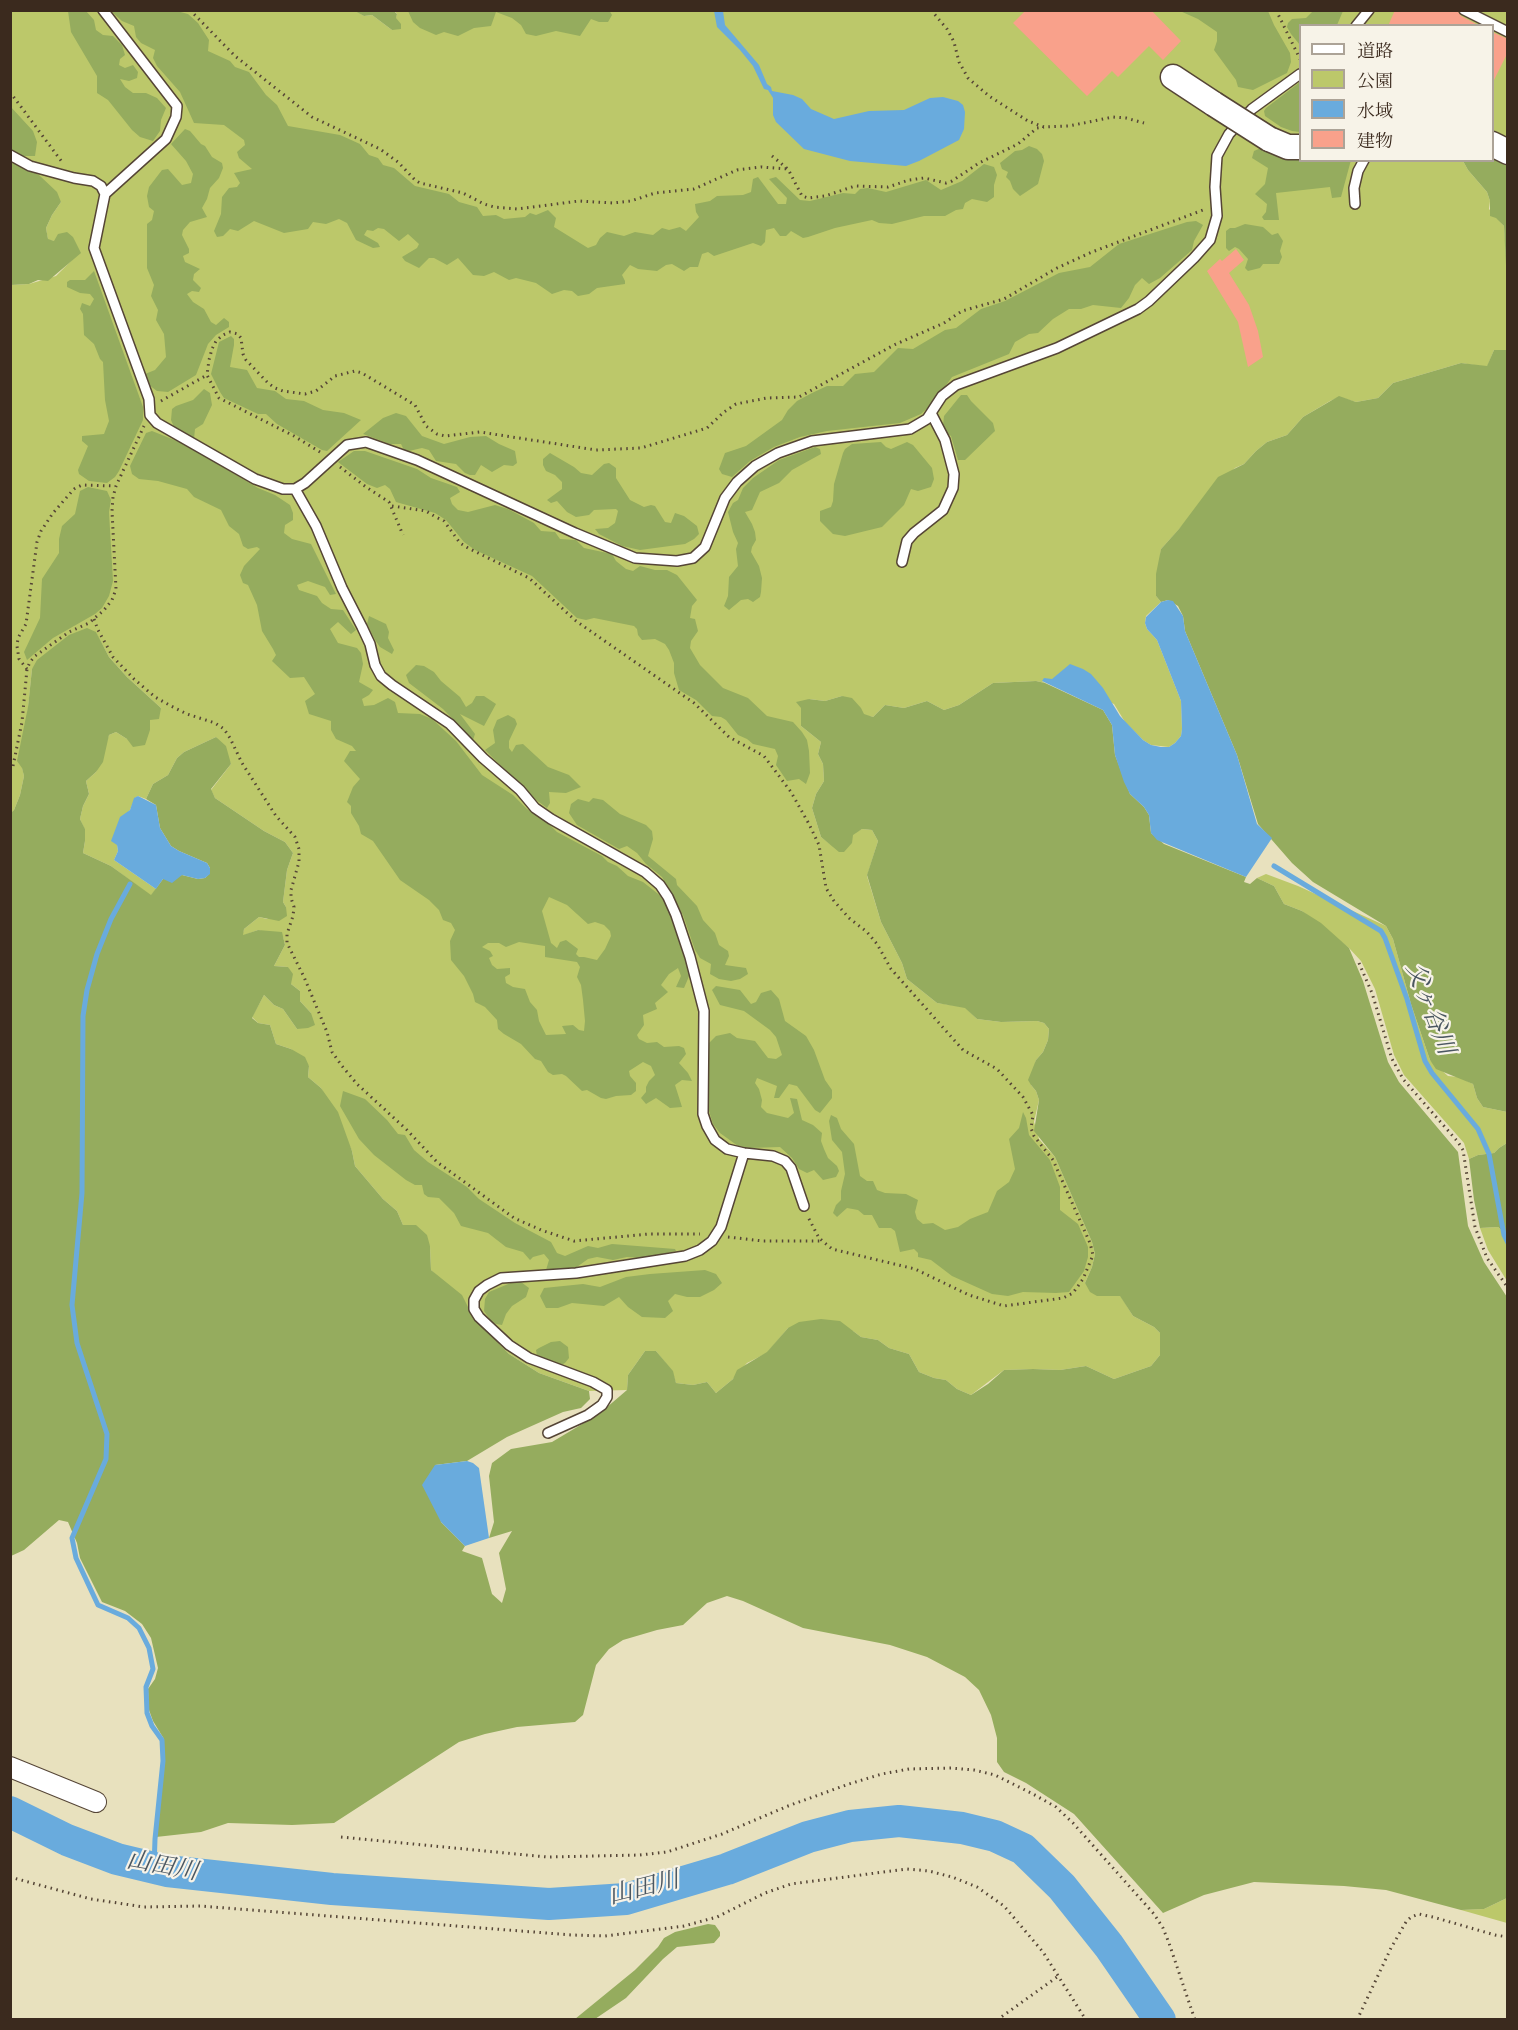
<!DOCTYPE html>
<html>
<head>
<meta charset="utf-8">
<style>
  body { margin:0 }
  #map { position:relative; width:1518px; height:2030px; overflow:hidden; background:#e8e1be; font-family:Alegreya,"Noto Serif JP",serif }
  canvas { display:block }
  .frame { position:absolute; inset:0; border:12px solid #3b2a1e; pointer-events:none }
  .legend { position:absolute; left:1299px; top:24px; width:195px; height:138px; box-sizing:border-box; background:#f7f3e8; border:2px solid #aca397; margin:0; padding:8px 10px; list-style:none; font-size:18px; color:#3b2a1e }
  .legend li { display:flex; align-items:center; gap:12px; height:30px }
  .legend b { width:30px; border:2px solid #aca397 }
</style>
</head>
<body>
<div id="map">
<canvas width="1518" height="2030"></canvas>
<div class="frame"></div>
<ul class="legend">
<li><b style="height:8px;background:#fff"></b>道路</li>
<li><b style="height:16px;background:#bcc86a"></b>公園</li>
<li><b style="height:16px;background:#69abdd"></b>水域</li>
<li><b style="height:16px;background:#f9a18b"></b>建物</li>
</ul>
</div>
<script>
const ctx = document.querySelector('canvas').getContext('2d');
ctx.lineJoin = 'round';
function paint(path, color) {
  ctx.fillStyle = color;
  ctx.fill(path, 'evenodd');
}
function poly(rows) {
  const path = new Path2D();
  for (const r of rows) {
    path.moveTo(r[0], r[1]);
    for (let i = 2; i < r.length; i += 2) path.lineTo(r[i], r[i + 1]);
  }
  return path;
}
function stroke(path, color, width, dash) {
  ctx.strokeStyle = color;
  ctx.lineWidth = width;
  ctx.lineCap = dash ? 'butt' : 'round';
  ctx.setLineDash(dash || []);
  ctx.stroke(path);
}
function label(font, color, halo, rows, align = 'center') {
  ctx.font = font + ' Alegreya,"Noto Serif JP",serif';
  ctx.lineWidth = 4.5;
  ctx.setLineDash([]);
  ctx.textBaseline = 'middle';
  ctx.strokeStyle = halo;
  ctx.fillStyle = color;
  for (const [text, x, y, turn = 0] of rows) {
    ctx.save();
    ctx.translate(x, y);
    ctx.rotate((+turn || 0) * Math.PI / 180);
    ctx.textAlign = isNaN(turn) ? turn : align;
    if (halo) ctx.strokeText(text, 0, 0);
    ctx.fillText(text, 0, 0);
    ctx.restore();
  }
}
const green = poly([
  [355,10,364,16,372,15,392,30,397,14,394,10,1507,11,1507,163,1493,153,1492,26,1300,26,1300,160,1463,161,1468,170,1487,192,1490,201,1489,209,1504,226,1508,285,1507,350,1494,350,1487,367,1461,363,1393,383,1378,398,1356,402,1339,397,1330,401,1303,417,1287,435,1267,442,1256,451,1244,464,1235,468,1161,549,1156,596,1161,602,1146,616,1145,623,1147,629,1157,640,1181,701,1182,729,1181,736,1175,743,1169,747,1151,745,1143,740,1125,722,1114,704,1052,679,1042,681,1045,683,1036,681,993,683,959,705,944,710,927,701,904,708,885,705,873,717,864,715,842,696,825,701,809,699,801,708,801,726,821,742,818,754,823,764,824,781,816,794,812,808,821,837,830,844,862,829,872,830,878,841,867,876,881,922,902,963,907,979,937,1003,965,1007,977,1019,1001,1022,1037,1021,1044,1023,1049,1029,1048,1040,1043,1052,1036,1060,1031,1085,1036,1091,1039,1100,1034,1122,1039,1139,1055,1157,1092,1242,1095,1254,1092,1267,1085,1283,1111,1296,1120,1295,1133,1316,1154,1327,1160,1333,1160,1355,1151,1366,1114,1379,1086,1366,1060,1370,1033,1369,1004,1370,971,1395,957,1389,946,1380,934,1378,919,1372,909,1354,889,1348,878,1340,861,1337,853,1331,788,1328,767,1353,747,1363,733,1379,716,1393,707,1382,693,1385,676,1383,672,1371,656,1351,645,1351,628,1375,627,1390,589,1391,539,1373,509,1354,489,1335,474,1319,468,1309,431,1270,430,1246,403,1225,397,1211,383,1199,355,1166,352,1151,321,1088,308,1077,309,1066,291,1049,276,1044,270,1025,258,1023,252,1017,264,995,274,1005,283,1009,297,1029,311,1013,300,1001,300,991,291,984,288,967,274,966,285,945,283,937,258,930,242,936,244,929,259,917,267,919,286,907,283,902,287,870,293,853,285,842,264,831,215,798,211,790,231,764,216,737,184,752,177,758,168,775,153,784,146,799,138,796,135,798,130,810,125,815,117,845,118,851,114,860,156,889,151,896,111,866,83,853,85,841,85,830,80,819,83,806,89,794,86,781,96,772,109,735,116,732,127,739,150,730,150,720,161,708,127,677,109,657,96,633,32,669,22,767,24,776,20,795,14,810,11,814,11,285,29,284,56,276,72,260,54,241,48,240,46,228,52,215,61,202,28,170,11,161,11,11],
  [1266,874,1298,886,1386,926,1393,939,1411,1004,1430,1060,1448,1076,1459,1077,1473,1084,1477,1098,1483,1107,1507,1112,1507,1143,1499,1148,1494,1153,1478,1155,1469,1159,1464,1143,1404,1075,1394,1055,1375,989,1361,961,1349,948,1302,911,1284,904,1274,886,1257,878],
  [1498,1227,1507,1235,1507,1281,1488,1250,1480,1228],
  [1507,1898,1507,1923,1461,1910,1484,1909]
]);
const forest = poly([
  [173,10,188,14,198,23,209,40,208,51,230,61,235,67,249,72,266,95,277,105,288,126,340,135,349,139,360,144,369,155,378,158,383,165,394,168,415,186,449,194,459,202,477,207,483,216,496,215,504,219,525,217,530,213,536,215,548,210,556,218,554,227,588,248,596,245,600,238,607,232,624,236,635,232,653,235,662,228,669,230,680,227,686,231,699,217,696,212,695,204,710,201,717,196,743,195,751,192,753,179,758,177,778,204,786,204,787,198,769,179,776,177,800,200,810,201,843,193,855,194,860,189,868,188,886,192,926,180,941,190,962,181,984,164,994,167,997,175,994,185,994,197,987,202,972,199,965,203,963,209,956,210,945,216,924,216,892,224,879,223,872,220,835,228,808,237,803,238,791,231,786,236,780,236,774,228,766,230,765,242,761,246,753,243,714,256,708,252,702,254,698,267,690,267,684,271,672,264,666,265,657,271,638,269,630,265,622,275,625,281,625,284,597,288,589,294,578,296,572,291,564,290,552,294,536,283,516,278,509,280,494,272,484,276,473,275,458,258,447,265,434,258,429,258,419,268,405,261,402,257,417,248,419,244,408,234,399,241,384,229,378,228,373,231,367,230,364,235,378,243,380,247,373,248,356,240,347,223,339,219,326,224,313,222,308,229,284,233,254,221,238,231,230,229,223,236,217,237,214,231,221,214,222,197,229,188,237,187,240,183,234,173,252,169,239,158,237,152,245,145,244,140,224,125,194,123,180,92,157,66,153,58,155,50,141,43,136,37,134,26,122,21,111,11],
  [609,10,612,15,608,22,599,22,591,19,580,36,556,31,536,36,526,34,521,25,512,18,496,12,491,26,474,28,458,36,444,32,436,35,420,28,413,22,408,11],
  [68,11,86,11,94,20,96,30,103,35,113,36,122,45,125,55,120,59,119,65,125,68,133,65,138,72,137,78,129,81,120,79,125,87,133,93,146,93,157,98,166,108,161,120,160,131,153,141,140,137,132,130,108,100,97,93,97,76,71,32],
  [355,11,394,11,397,14,396,18,401,24,401,29,392,30,372,15,364,16],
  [1180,11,1268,11,1274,25,1290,53,1291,62,1287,73,1253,90,1238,87,1236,80,1214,50,1217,41,1217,32,1198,19],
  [1313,11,1343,11,1337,25,1300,26,1300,45,1291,34,1287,27,1288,23,1292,19,1306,18],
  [1300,82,1300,132,1292,131,1281,127,1265,116,1264,111,1266,108],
  [10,106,33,131,37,142,35,156,22,156,11,149],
  [185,129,190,131,201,144,205,146,212,157,222,163,223,168,219,178,210,188,207,199,202,208,207,217,190,222,183,230,182,235,189,249,189,253,183,256,185,262,200,269,194,274,193,280,201,288,199,292,192,291,187,294,193,302,204,309,211,322,216,325,224,318,229,322,229,327,216,335,208,344,196,375,168,392,157,391,149,385,145,374,155,370,166,357,164,334,156,320,158,310,151,296,154,285,147,268,147,224,152,220,154,211,149,207,147,196,149,187,162,170,168,169,182,185,191,183,193,174,186,161,171,144],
  [1029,146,1037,149,1042,154,1044,161,1038,184,1020,196,1013,189,1010,181,1006,177,1008,172,1002,169,1000,163,1015,151,1022,150],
  [1263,147,1300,158,1300,160,1351,160,1341,197,1332,198,1330,187,1276,193,1279,220,1264,220,1262,217,1266,212,1267,204,1255,194,1265,184,1268,168,1252,158,1254,151],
  [1493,153,1507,163,1507,285,1504,226,1496,218,1490,216,1490,201,1487,192,1468,170,1463,161,1492,160],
  [10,161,39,175,57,192,61,202,52,215,46,228,48,239,54,241,58,234,67,232,73,237,81,253,48,281,38,280,29,284,11,285],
  [1196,221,1203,225,1194,241,1192,250,1160,278,1149,284,1142,278,1135,285,1129,298,1121,308,1093,305,1081,309,1069,309,1053,319,1038,333,1029,334,1015,342,1009,354,952,377,934,402,921,414,900,423,827,431,800,437,774,447,750,461,732,477,722,474,719,469,725,453,746,446,782,420,788,410,797,401,812,393,827,386,843,386,855,374,874,372,898,348,913,349,945,330,956,328,981,309,1005,301,1059,273,1090,267,1119,244,1187,222],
  [1245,224,1263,227,1272,235,1278,233,1283,241,1280,251,1282,257,1279,264,1263,264,1260,268,1248,271,1245,268,1248,259,1239,249,1235,247,1229,251,1226,248,1226,231,1230,228,1235,228],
  [94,271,143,407,143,420,119,471,115,477,107,483,89,481,79,474,78,470,88,446,82,441,82,436,104,434,109,421,105,400,103,362,100,359,94,344,84,335,83,314,80,309,82,303,90,306,94,299,90,294,80,293,67,287,67,282,70,280,85,280],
  [231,336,234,339,234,345,230,367,247,370,257,388,275,391,286,399,304,401,323,410,344,413,361,420,327,451,322,450,277,424,266,414,258,414,224,398,220,392,211,374,219,342],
  [1494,350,1507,350,1507,1112,1483,1107,1477,1098,1473,1084,1436,1069,1430,1060,1411,1004,1393,939,1386,926,1313,882,1292,863,1258,824,1237,755,1185,631,1183,616,1178,606,1168,600,1161,602,1156,596,1156,574,1161,549,1179,529,1218,477,1244,464,1256,451,1267,442,1287,435,1303,417,1339,396,1356,402,1378,398,1393,383,1461,363,1487,366],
  [204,389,210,393,212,405,203,424,195,429,194,439,174,427,171,420,172,409,176,406,193,400],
  [961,395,967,395,971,401,993,423,995,431,965,460,958,460,951,436,945,432,943,425,944,416],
  [396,413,406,416,422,436,444,444,470,437,486,436,499,444,515,451,517,463,513,466,504,465,492,472,481,465,475,475,470,475,465,473,456,464,436,461,429,450,422,448,409,451,404,450,401,444,390,444,363,434,383,418],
  [152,431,182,443,258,488,275,495,290,505,293,513,293,520,285,525,284,533,292,539,311,544,336,594,330,595,325,587,308,581,297,585,299,590,317,596,322,603,331,609,343,610,356,630,351,634,338,622,330,629,338,643,357,648,361,653,363,664,359,682,373,690,369,695,362,699,364,706,374,705,388,698,395,702,398,713,420,714,432,719,456,741,482,775,513,795,527,809,547,822,557,832,602,856,608,862,617,866,628,876,643,882,662,897,672,919,690,974,684,988,676,987,681,976,678,968,669,974,661,985,668,992,655,1003,657,1009,643,1015,644,1025,637,1035,639,1039,647,1043,657,1042,664,1047,679,1046,684,1048,686,1054,679,1063,688,1073,692,1081,682,1080,675,1085,682,1107,670,1108,656,1098,646,1104,641,1098,646,1092,646,1087,649,1081,655,1075,651,1066,643,1062,629,1071,630,1076,636,1083,636,1091,631,1095,616,1096,606,1099,601,1098,587,1090,582,1091,566,1076,562,1074,553,1075,548,1072,541,1061,535,1059,521,1044,504,1034,498,1029,497,1020,485,1007,475,1002,473,994,464,976,451,960,450,941,455,930,451,923,443,920,439,910,429,900,400,880,373,841,361,834,359,826,351,813,351,806,347,802,353,787,360,779,344,761,350,751,356,751,352,746,336,739,331,730,331,721,309,714,305,701,315,694,304,677,290,678,272,661,276,655,273,649,262,631,257,605,248,585,243,583,240,575,244,566,260,549,257,547,248,549,243,546,239,534,229,526,221,510,194,497,187,489,158,481,139,479,132,474,130,466,146,433],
  [549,897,567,905,588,924,595,922,604,925,610,931,611,936,605,949,597,960,584,957,579,957,576,954,578,949,566,940,560,942,557,948,551,943,542,911],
  [519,942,545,946,545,957,577,962,580,967,577,977,581,985,583,1000,585,1021,584,1031,579,1030,573,1025,562,1026,566,1034,546,1035,539,1021,537,1010,530,1002,525,989,513,987,506,983,505,977,510,974,510,968,497,969,492,965,489,958,493,956,490,951,482,947,488,943,499,943,506,947],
  [881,442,886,447,891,449,907,442,913,445,932,468,934,479,931,487,918,491,911,489,904,505,882,527,845,536,833,534,820,521,820,511,831,507,833,501,834,484,843,453,845,449,852,444],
  [815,447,820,449,821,454,792,470,779,483,760,492,752,510,745,512,752,524,755,532,756,540,752,547,751,552,759,566,762,578,761,592,760,597,753,602,748,599,741,600,729,610,724,606,728,596,729,577,738,566,736,549,738,543,733,532,728,512,733,503,738,500,743,488,753,478,779,460],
  [354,451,365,451,417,469,431,478,457,487,460,492,450,498,452,504,458,510,468,512,495,505,508,509,534,523,541,531,555,532,560,539,576,540,584,548,612,554,616,561,626,569,633,571,640,566,655,570,667,570,677,575,697,600,692,606,690,618,695,619,698,631,691,641,690,648,700,665,723,688,748,698,767,716,793,722,802,732,807,740,809,751,810,773,806,784,799,779,787,781,776,765,778,756,775,749,753,744,747,739,738,735,726,720,721,717,712,716,696,700,679,690,674,673,674,663,669,650,665,644,655,639,642,640,638,635,637,629,634,626,594,618,586,620,577,618,532,576,475,550,464,542,446,520,435,513,396,502,390,489,385,485,377,488,367,484,338,462],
  [550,453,574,467,581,473,592,475,604,464,609,463,616,468,616,478,630,500,644,507,651,505,655,506,665,522,671,523,675,513,684,516,697,526,699,534,694,539,685,544,640,550,622,546,599,534,595,529,608,528,615,523,618,511,616,509,594,510,589,515,576,517,567,512,557,501,551,503,547,500,562,489,562,482,555,475,546,471,543,465,543,459],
  [88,487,107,491,111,500,109,512,113,581,109,596,102,608,95,614,53,638,27,660,24,652,40,618,42,579,59,553,59,539,62,526,75,514,80,491],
  [369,616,386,624,389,632,388,638,394,650,392,654,380,647,375,640,367,624],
  [87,628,96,632,109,657,127,677,161,708,159,719,150,720,150,730,145,745,133,747,127,739,116,732,109,735,103,762,96,772,86,781,89,794,83,806,80,819,85,829,85,841,83,853,111,866,151,895,163,879,182,875,198,879,205,878,210,873,210,868,207,863,179,851,171,846,160,828,156,805,146,799,153,784,168,775,177,758,184,752,216,737,226,746,231,764,211,789,215,798,264,831,285,842,293,853,287,870,283,902,286,907,287,916,279,921,259,917,244,929,243,935,258,930,282,932,285,945,274,966,288,967,293,974,291,984,300,991,300,1001,311,1013,315,1025,308,1028,297,1029,283,1009,274,1005,264,995,252,1018,258,1023,270,1025,276,1044,291,1049,305,1057,309,1066,308,1077,321,1088,338,1112,352,1151,355,1166,383,1199,397,1211,403,1225,416,1225,427,1235,430,1246,431,1270,462,1295,474,1319,509,1354,539,1373,589,1391,590,1399,581,1408,563,1412,507,1437,467,1461,435,1465,441,1522,465,1546,462,1551,482,1558,492,1594,502,1603,506,1589,499,1553,512,1531,489,1538,494,1522,489,1476,492,1463,511,1449,552,1442,599,1414,627,1390,628,1375,645,1351,656,1351,673,1371,676,1383,693,1385,707,1382,716,1393,733,1379,737,1370,767,1352,788,1328,799,1322,821,1319,840,1321,861,1337,878,1340,889,1348,909,1354,919,1372,934,1378,946,1380,957,1389,971,1395,988,1384,1004,1370,1033,1369,1060,1370,1086,1366,1114,1379,1151,1366,1160,1355,1160,1333,1154,1327,1133,1316,1120,1296,1097,1296,1090,1292,1085,1283,1092,1267,1095,1254,1092,1242,1055,1157,1034,1131,1039,1100,1036,1091,1031,1085,1028,1080,1036,1060,1043,1052,1048,1040,1049,1029,1044,1023,1037,1021,1001,1022,977,1019,965,1008,937,1003,907,979,902,963,881,922,867,875,878,841,872,830,862,829,853,835,852,843,844,852,839,852,821,837,812,808,816,794,824,781,823,764,818,754,821,742,801,726,801,708,796,702,809,699,825,701,842,696,852,698,861,708,864,714,873,717,885,705,904,708,927,701,944,710,959,705,993,683,1036,681,1045,683,1103,710,1112,725,1115,755,1130,794,1144,807,1149,815,1151,833,1164,844,1246,877,1244,882,1250,884,1257,878,1274,886,1284,904,1302,911,1321,923,1349,948,1363,981,1388,1062,1399,1082,1458,1152,1468,1226,1484,1262,1507,1297,1507,1898,1484,1909,1461,1910,1386,1890,1344,1886,1254,1882,1204,1895,1163,1913,1074,1814,1026,1783,1004,1772,997,1762,997,1738,991,1715,979,1690,965,1677,927,1657,890,1645,803,1628,743,1601,727,1596,707,1603,683,1625,657,1630,623,1640,609,1649,596,1665,583,1715,575,1722,517,1727,485,1734,459,1742,334,1823,292,1825,228,1823,201,1832,156,1837,164,1759,164,1739,153,1721,149,1710,148,1689,155,1679,158,1668,151,1638,142,1624,125,1611,102,1602,80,1558,77,1543,68,1522,59,1520,24,1550,11,1556,10,814,14,810,20,795,24,776,22,768,17,761,28,707,32,669,37,660,69,635],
  [416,665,424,666,434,672,441,681,460,697,466,707,472,703,476,696,484,696,496,704,484,726,460,714,475,734,473,740,443,709,409,683,406,675],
  [508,715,515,719,517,724,509,741,509,748,512,752,516,745,523,744,548,767,569,775,581,787,566,793,549,792,550,803,547,808,531,796,485,750,495,743,493,730,497,720],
  [593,798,603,800,620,814,646,825,652,831,653,839,648,856,676,879,677,885,697,906,703,920,715,933,719,945,728,951,729,956,725,965,746,968,748,974,740,979,731,981,719,979,710,974,711,964,700,958,695,950,683,915,662,877,646,864,637,853,627,846,619,849,577,825,569,813,571,804,578,799,589,802],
  [716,986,740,990,751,1004,756,1002,761,993,771,990,779,999,785,1021,806,1036,814,1050,825,1080,832,1090,832,1098,820,1113,815,1110,797,1086,789,1084,779,1098,774,1098,777,1086,757,1078,755,1083,759,1089,762,1100,761,1107,767,1113,788,1118,794,1113,790,1098,797,1099,802,1120,813,1125,822,1133,821,1141,824,1149,828,1158,837,1166,839,1171,836,1177,823,1180,814,1170,807,1173,799,1169,792,1158,780,1147,750,1148,738,1146,720,1133,713,1124,709,1111,709,1043,716,1036,730,1033,737,1038,755,1041,768,1058,776,1059,782,1055,776,1037,770,1030,744,1011,720,1005,712,990],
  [343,1091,365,1099,387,1120,398,1134,405,1135,414,1150,428,1162,467,1187,479,1199,515,1223,551,1242,557,1253,565,1256,588,1246,598,1248,612,1244,675,1249,676,1251,643,1258,627,1257,613,1260,597,1257,588,1259,574,1269,546,1270,549,1260,544,1254,533,1257,530,1260,523,1252,506,1247,488,1233,461,1226,454,1213,439,1198,428,1197,424,1194,422,1185,415,1185,406,1180,374,1155,359,1139,340,1106],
  [1023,1112,1026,1118,1029,1135,1050,1160,1060,1187,1060,1210,1078,1224,1088,1247,1088,1257,1084,1271,1069,1292,1056,1293,1023,1292,1008,1296,992,1294,952,1276,931,1260,918,1257,918,1253,914,1249,900,1252,895,1231,891,1228,879,1228,872,1215,864,1215,858,1210,847,1208,837,1217,833,1213,836,1205,841,1200,841,1191,845,1174,842,1152,832,1140,829,1121,831,1115,837,1118,841,1129,854,1144,860,1176,867,1181,873,1181,877,1190,885,1193,906,1194,918,1200,915,1212,917,1219,923,1224,933,1223,945,1230,958,1227,970,1219,988,1212,997,1191,1009,1182,1015,1169,1009,1139,1019,1128],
  [1507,1143,1507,1235,1498,1227,1480,1228,1474,1200,1469,1159,1478,1155,1494,1153,1499,1148],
  [705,1270,716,1274,722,1283,714,1290,700,1297,687,1297,675,1294,668,1301,673,1311,665,1318,642,1317,628,1307,619,1297,604,1306,572,1303,558,1308,546,1308,540,1296,544,1288,583,1284,600,1287,626,1277,650,1274],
  [513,1282,521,1282,529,1288,526,1297,512,1306,506,1314,502,1325,496,1324,491,1321,484,1311,485,1299,489,1292],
  [560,1341,568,1347,569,1358,565,1363,561,1365,550,1362,537,1356,536,1350,539,1348,551,1342],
  [708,1924,715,1925,720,1932,720,1936,714,1943,677,1947,663,1959,626,1998,595,2019,575,2019,635,1970,658,1947,664,1938,675,1932]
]);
const water = poly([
  [714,11,723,11,725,25,759,65,767,84,771,87,772,91,793,95,802,99,811,109,834,119,869,111,904,110,930,98,943,97,958,101,963,105,965,112,964,129,959,140,919,161,906,166,850,161,804,149,776,122,773,115,773,98,768,90,764,89,753,66,740,50,717,27],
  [1168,600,1173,601,1183,616,1185,631,1237,755,1257,824,1272,838,1246,877,1157,840,1151,833,1149,815,1144,807,1130,794,1124,782,1115,755,1112,725,1103,710,1042,681,1044,678,1052,679,1070,664,1083,669,1091,674,1103,688,1120,716,1143,740,1151,745,1161,747,1169,747,1175,743,1181,736,1182,729,1181,701,1157,640,1147,629,1145,623,1146,617,1161,602],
  [138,796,156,805,160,828,171,846,179,851,207,863,210,868,210,874,205,878,198,879,182,875,172,883,163,879,156,889,114,860,118,851,117,845,111,841,120,817,130,810,134,798],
  [467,1461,473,1463,479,1468,489,1538,465,1546,441,1522,422,1485,435,1465]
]);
const stream = poly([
  [1274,866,1381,931,1385,938,1407,999,1425,1061,1432,1073,1478,1129,1489,1154,1504,1235,1508,1243],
  [130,884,111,919,97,954,87,990,83,1016,82,1193,72,1305,77,1343,107,1434,106,1459,72,1538,76,1558,98,1605,128,1618,139,1628,149,1648,153,1669,146,1687,147,1713,152,1726,162,1740,163,1761,155,1839,154,1868]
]);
const river = poly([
  [10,1812,67,1840,117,1859,167,1871,332,1889,549,1904,626,1899,727,1869,808,1837,850,1826,899,1821,962,1828,995,1836,1023,1849,1062,1887,1109,1946,1160,2020]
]);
const building = poly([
  [1026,10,1151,10,1181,41,1163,60,1149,46,1118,77,1112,71,1087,96,1013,23],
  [1395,10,1457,10,1461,16,1480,26,1388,26],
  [1492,32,1508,39,1508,52,1492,84],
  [1236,249,1244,260,1229,273,1249,305,1258,331,1263,357,1248,367,1238,322,1207,271,1220,259,1222,261]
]);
const path = poly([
  [190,10,235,56,312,117,380,149,398,162,415,180,420,183,463,193,484,204,494,207,517,209,579,201,613,203,631,201,655,193,694,189,737,170,761,167,788,169],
  [931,10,947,29,954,42,959,62,968,78,989,96,1028,121,1044,127,1069,126,1113,117,1126,118,1144,123],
  [1276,10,1300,59],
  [10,92,62,162],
  [772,156,788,169,802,196,808,198,825,196,855,186,888,187,909,180,924,178,946,183,952,181,979,163,1018,144,1037,128,1044,127],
  [161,401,207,375],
  [320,452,294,436,219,398,207,375,209,360,212,349,216,341,223,335,230,332,238,334,241,338,243,354,246,360,268,383,275,388,283,391,305,394,316,391,335,376,355,371,362,373,415,405,426,426,437,434,445,436,480,432,596,450,641,448,707,428,724,412,736,404,767,398,799,397,894,345,944,323,962,311,1004,299,1057,268,1092,252,1203,210],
  [340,467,366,487,389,502,403,535],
  [392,506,426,511,434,516,444,521,460,543,468,548,529,578,576,621,694,703,729,737,764,756,791,792,809,824,819,845,826,888,834,901,849,918,867,932,877,944,891,969,963,1050,997,1069,1023,1097,1033,1115,1031,1128,1034,1136,1053,1160,1090,1243,1093,1255,1083,1279,1073,1293,1063,1298,1004,1306,969,1295,915,1269,832,1249,819,1238,808,1217],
  [94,619,98,630,113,657,134,679,155,697,171,706,187,714,215,723,224,729,230,738,242,763,276,816,295,837,299,849,299,862,291,890,291,898,294,907,293,916,287,934,287,943,304,977,327,1032,332,1052,342,1066,357,1084,407,1130,437,1162,514,1218,541,1230,574,1241,649,1234,700,1234],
  [27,669,19,659,17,646,18,638,26,624,37,542,41,531,53,513,74,489,82,485,115,486],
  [13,766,22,722,27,669,30,662,35,656,69,632,89,623,104,610,112,600,116,589,112,511,113,497,116,486,144,426],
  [1359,963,1372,993,1392,1059,1403,1079,1458,1142,1463,1150,1475,1227,1487,1258,1508,1288],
  [728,1237,763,1241,822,1241],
  [341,1837,547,1857,640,1855,667,1852,722,1834,788,1806,849,1784,882,1774,909,1769,951,1768,974,1770,995,1775,1033,1794,1056,1807,1073,1823,1154,1914,1163,1928,1169,1943,1195,2020],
  [10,1877,91,1899,144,1907,200,1906,572,1935,605,1936,684,1926,717,1917,765,1893,791,1884,907,1869,929,1871,952,1877,977,1887,1004,1906,1043,1952,1086,2020],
  [997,2020,1057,1977],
  [1357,2020,1391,1948,1406,1922,1411,1917,1419,1914,1433,1917,1495,1935,1508,1937]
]);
const service = poly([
  [103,10,177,106,176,117,166,139,105,194,94,248,149,399,150,415,157,423,255,479,283,489,295,489,305,483,347,445,366,442,417,460,575,533,635,558,677,561,693,558,705,547,725,498,737,482,755,466,778,453,812,441,910,429,927,419,942,396,956,385,1057,348,1138,309,1149,301,1194,258,1210,240,1217,216,1215,187,1217,156,1229,134,1252,109,1300,74],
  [1464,10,1508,32],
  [1356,26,1369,10],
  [10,155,30,166,74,178,93,181,101,186,105,194],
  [1355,204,1354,188,1358,171,1364,160],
  [295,489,316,526,342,588,362,627,370,644,375,665,381,676,392,685,450,724,483,758,520,790,535,808,551,819,645,872,660,885,668,897,676,915,690,957,704,1011,703,1114,707,1126,715,1140,727,1149,744,1153,773,1156,785,1161,791,1168,804,1206],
  [902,562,907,541,914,533,943,510,953,488,954,474,945,440,931,413],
  [548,1433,588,1415,602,1405,607,1397,607,1390,593,1382,529,1358,509,1345,479,1317,474,1309,474,1300,479,1291,487,1285,501,1278,576,1273,685,1256,700,1250,712,1241,721,1227,744,1153]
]);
const minor = poly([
  [10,1767,96,1802]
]);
const tertiary = poly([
  [1173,77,1214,104],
  [1269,139,1288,147,1300,147],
  [1492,144,1508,152]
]);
const tertiaryBridge = poly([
  [1214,104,1269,139]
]);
const waterNames = [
  ["父ヶ谷川",1429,1009,69],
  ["山田川",162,1867,10],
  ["山田川",644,1889,-14]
];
paint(green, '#bcc86a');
paint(forest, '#95ac5e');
paint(water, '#69abdd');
stroke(stream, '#69abdd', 5);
stroke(river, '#69abdd', 32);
paint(building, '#f9a18b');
stroke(service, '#554536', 12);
stroke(minor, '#554536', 22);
stroke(tertiary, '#554536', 27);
stroke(path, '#554536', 3, [1.5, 4.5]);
stroke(service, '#fff', 9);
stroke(minor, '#fff', 20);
stroke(tertiary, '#fff', 24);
stroke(tertiaryBridge, '#554536', 27, []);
stroke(tertiaryBridge, '#fff', 24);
label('italic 24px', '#4b5761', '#f7f3e8', waterNames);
</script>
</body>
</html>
